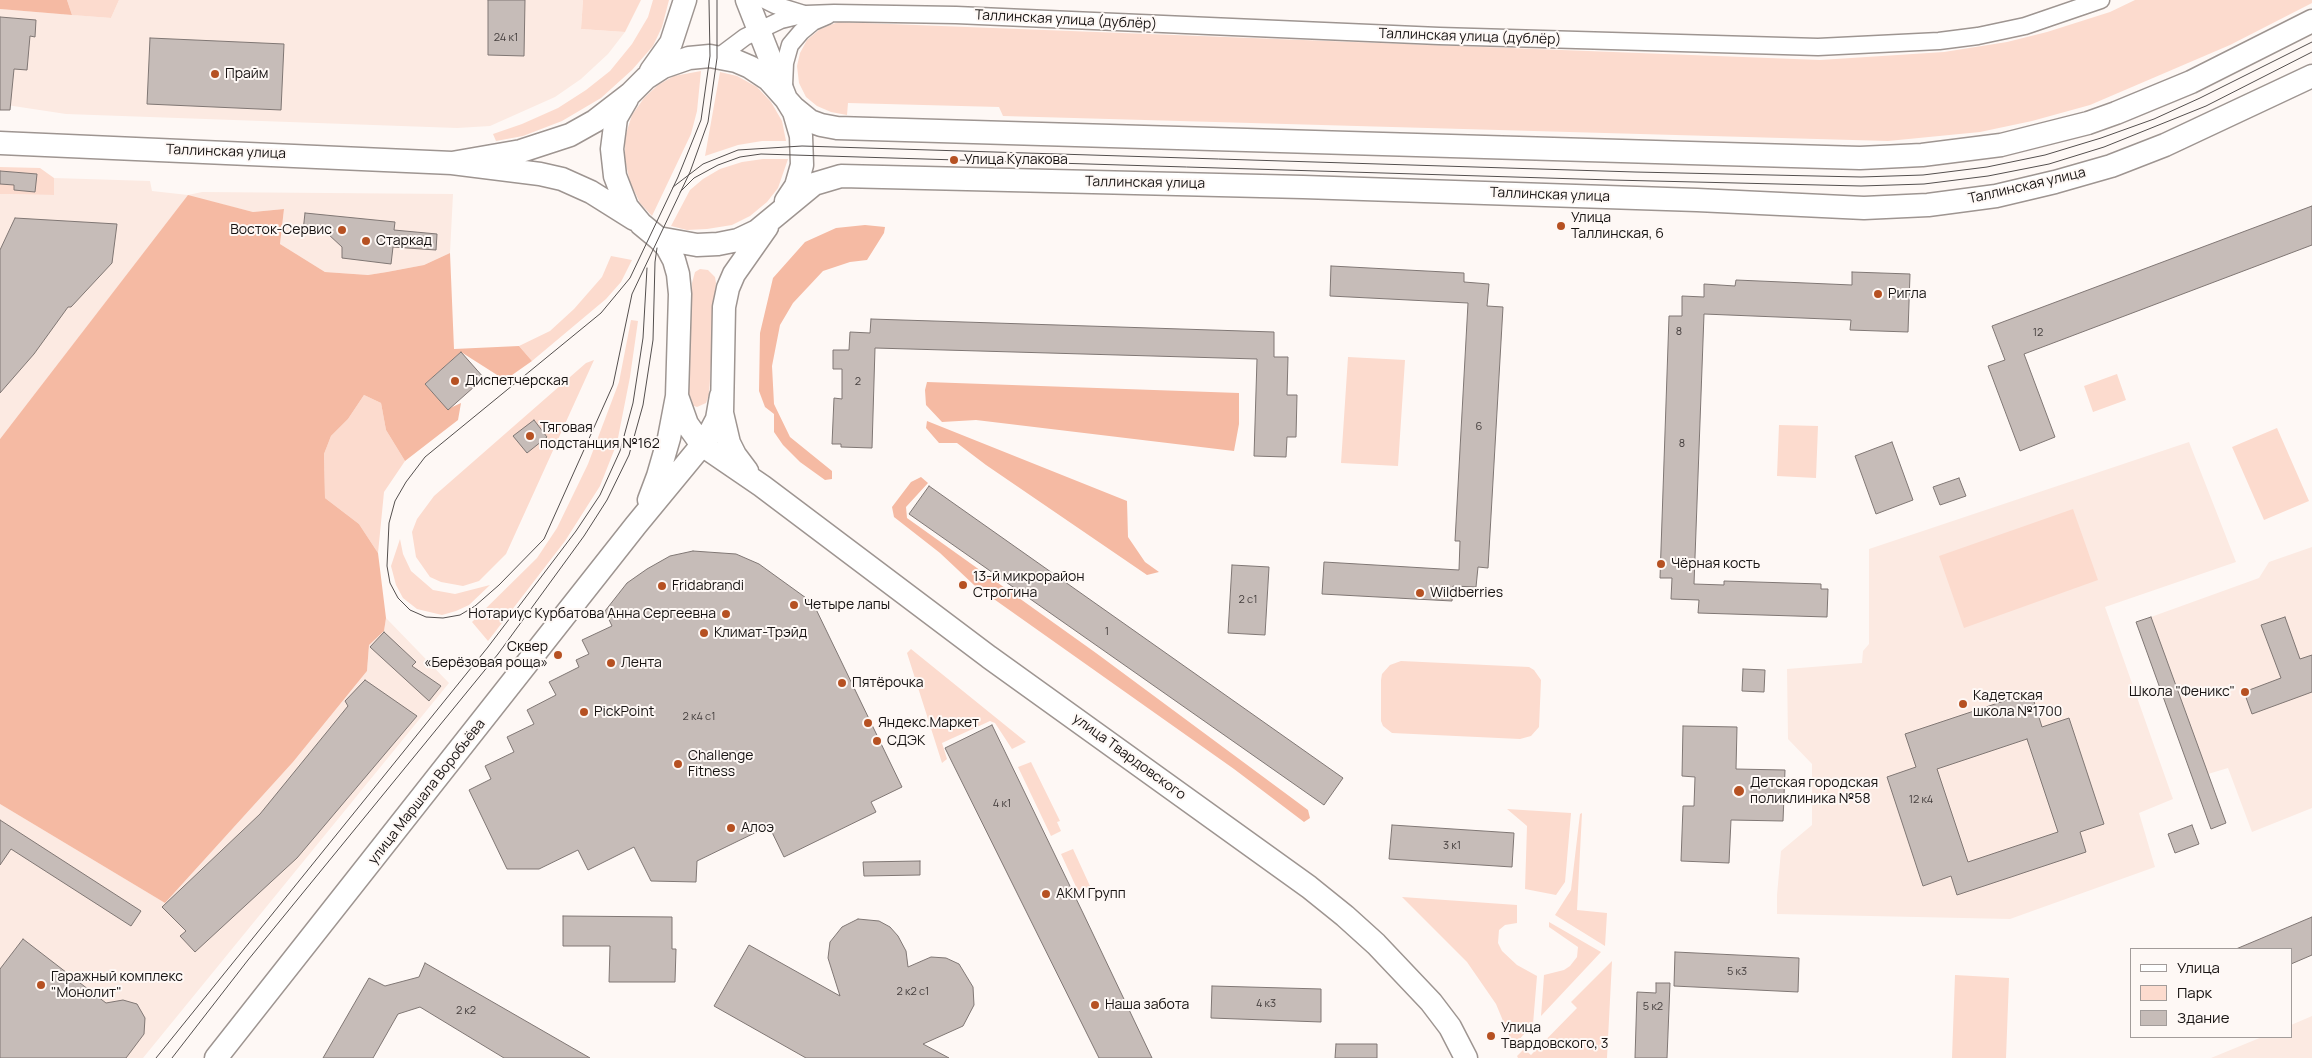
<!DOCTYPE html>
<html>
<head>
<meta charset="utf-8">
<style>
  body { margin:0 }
  #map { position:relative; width:2312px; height:1058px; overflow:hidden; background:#fef8f5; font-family:Manrope,sans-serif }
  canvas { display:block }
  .legend { position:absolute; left:2130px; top:948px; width:162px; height:90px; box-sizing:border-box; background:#fef8f5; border:1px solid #a29c9a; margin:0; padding:6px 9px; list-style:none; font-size:15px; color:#171312 }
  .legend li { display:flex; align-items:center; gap:10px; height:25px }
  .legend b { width:25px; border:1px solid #a29c9a }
</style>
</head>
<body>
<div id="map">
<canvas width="2312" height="1058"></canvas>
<ul class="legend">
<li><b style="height:6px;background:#fff"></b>Улица</li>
<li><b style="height:14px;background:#fcdbce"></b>Парк</li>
<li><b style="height:14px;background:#c6bcb8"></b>Здание</li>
</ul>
</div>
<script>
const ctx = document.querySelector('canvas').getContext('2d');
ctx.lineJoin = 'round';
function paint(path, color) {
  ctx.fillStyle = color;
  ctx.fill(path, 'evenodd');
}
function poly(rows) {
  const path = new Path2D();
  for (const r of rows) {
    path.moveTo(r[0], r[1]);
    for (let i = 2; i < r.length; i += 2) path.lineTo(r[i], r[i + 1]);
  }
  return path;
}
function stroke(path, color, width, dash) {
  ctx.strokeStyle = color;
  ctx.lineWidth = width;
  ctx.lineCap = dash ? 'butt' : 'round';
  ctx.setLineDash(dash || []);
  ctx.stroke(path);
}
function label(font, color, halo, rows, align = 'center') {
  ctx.font = font + ' Manrope,sans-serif';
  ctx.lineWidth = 4;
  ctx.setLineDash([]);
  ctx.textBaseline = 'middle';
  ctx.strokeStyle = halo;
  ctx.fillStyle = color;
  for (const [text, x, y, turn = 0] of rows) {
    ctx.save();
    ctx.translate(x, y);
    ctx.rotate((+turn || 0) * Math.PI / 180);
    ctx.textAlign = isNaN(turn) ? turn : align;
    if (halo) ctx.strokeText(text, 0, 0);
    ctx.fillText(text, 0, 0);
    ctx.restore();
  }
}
const built = poly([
  [119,0,583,0,581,29,625,32,608,54,581,79,555,97,490,126,457,128,66,114,0,104,0,9,111,18],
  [54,178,150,181,152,191,188,195,202,192,453,194,450,253,424,265,387,272,368,275,325,272,280,244,284,209,253,212,188,196,0,439,0,194,54,195],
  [2189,442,2236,562,2105,607,2173,799,2139,813,2155,867,2010,919,1777,914,1777,895,1781,851,1812,825,1812,764,1788,739,1787,669,1862,663,1863,651,1869,644,1869,549],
  [2312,547,2312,808,2252,832,2228,768,2208,774,2151,617,2259,578,2269,562],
  [386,618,449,683,143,1058,0,1058,0,804,165,903,293,762,367,671,369,645,384,631],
  [2312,1016,2312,1058,2211,1058,2262,1037,2291,1037,2291,1025]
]);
const green = poly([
  [67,0,119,0,111,18,72,15],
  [583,0,641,0,625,32,581,29],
  [653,0,669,0,662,27,653,46,632,70,601,98,562,121,523,136,496,141,493,134,522,124,558,108,586,90,610,71,632,44,648,17],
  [2135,0,2312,0,2312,3,2230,45,2090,105,2032,121,1980,132,1888,141,1003,116,999,107,848,103,847,115,831,112,817,106,806,97,799,83,797,66,800,53,807,40,820,29,838,22,1820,60,1944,52,2007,42,2047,32,2110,12],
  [701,71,697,111,691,134,652,216,640,203,630,182,625,160,625,137,632,115,644,98,658,85,674,76],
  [720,72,737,76,757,87,771,102,782,121,786,141,762,141,738,145,705,156],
  [763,159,788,159,778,188,767,202,750,216,732,225,707,229,687,230,671,226,690,190,703,179,720,169,742,162],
  [0,167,40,168,54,178,54,195,0,194],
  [611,256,632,260,621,282,606,299,532,361,519,346,550,331,574,309,602,277],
  [700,269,708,270,715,277,716,283,709,395,706,403,697,407,691,405,687,394,692,283,695,272],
  [631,320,638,321,630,377,617,443,600,486,565,541,488,641,472,622,537,558,557,528,588,464,619,382],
  [1348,357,1405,360,1398,466,1341,463],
  [594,360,506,554,479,581,463,586,441,582,430,577,416,557,412,532,417,519,434,496,586,363],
  [2117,374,2126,400,2093,412,2084,386],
  [364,395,381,403,386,430,405,461,384,492,378,553,359,524,325,498,324,454,331,436,348,419],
  [1779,425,1818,426,1816,478,1777,476],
  [2277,428,2309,501,2264,520,2232,447],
  [2073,509,2098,580,1964,628,1939,556],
  [400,539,403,554,411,571,433,590,455,594,490,585,469,605,456,611,442,615,417,609,403,598,396,585,391,566],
  [911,649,1026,742,1012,749,995,723,990,721,942,743,947,759,942,763,907,653],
  [1401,661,1529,667,1534,670,1541,680,1539,727,1531,736,1520,739,1392,733,1383,726,1381,721,1381,680,1382,674,1390,665],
  [1031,762,1060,821,1057,822,1061,831,1051,836,1018,767],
  [1507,809,1571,813,1565,882,1556,895,1525,889,1527,826],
  [1582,813,1577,910,1607,913,1605,946,1555,915,1571,890,1580,814],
  [1073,849,1090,886,1078,891,1061,854],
  [1402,897,1517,905,1517,923,1505,925,1499,930,1498,943,1502,951,1517,965,1537,976,1533,1024,1517,1042,1511,1040,1496,1004,1467,962],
  [1549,922,1601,952,1541,1016,1544,975,1564,970,1570,966,1577,957,1578,947,1549,927],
  [1612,961,1607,1058,1518,1058,1517,1056,1524,1049,1531,1055,1577,1008,1571,1002],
  [1955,975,2009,978,2006,1058,1952,1058]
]);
const forest = poly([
  [0,0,67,0,72,15,0,9],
  [188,195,253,212,284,209,280,244,325,272,368,275,387,272,424,265,450,253,454,349,519,346,532,361,505,380,461,352,425,384,448,409,461,403,458,420,405,461,386,430,381,403,364,395,348,419,331,436,324,454,325,498,359,524,378,553,386,618,384,631,369,645,367,671,293,762,165,903,0,804,0,439],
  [865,225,885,227,884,233,867,260,850,262,823,271,793,303,780,325,772,366,774,404,790,437,832,471,832,479,825,480,800,462,783,445,774,432,774,414,765,407,759,391,760,333,773,278,805,242,836,228],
  [927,382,1239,393,1239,424,1234,451,976,420,942,422,926,405,925,390],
  [927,421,1127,501,1128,537,1145,562,1159,572,1147,575,986,465,957,443,939,443,926,428],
  [921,477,928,483,906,507,907,518,1096,653,1308,810,1310,818,1304,822,1234,769,974,585,940,553,894,517,892,507,911,482]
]);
const building = poly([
  [488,0,525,0,524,56,488,55,488,0],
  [0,17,36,20,35,37,30,36,27,70,14,69,10,110,0,110,0,17],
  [150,38,284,44,281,110,147,104,150,38],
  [0,171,37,174,35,192,14,190,14,185,0,184,0,171],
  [2312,206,2312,245,2024,354,2055,437,2020,451,1988,366,2005,360,1992,326,2312,206],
  [305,213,395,222,394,230,437,234,436,250,393,247,391,264,342,258,342,247,328,234,303,231,305,213],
  [15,218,117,224,112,263,71,307,68,307,34,354,0,393,0,250,15,218],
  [1331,266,1464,273,1464,282,1489,284,1487,306,1503,307,1488,568,1478,567,1476,587,1453,586,1452,601,1322,594,1324,562,1459,570,1460,541,1455,541,1468,303,1330,296,1331,266],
  [1852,272,1910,274,1908,332,1850,330,1851,320,1704,314,1694,584,1724,585,1724,581,1821,584,1821,589,1828,589,1827,617,1698,613,1699,600,1671,599,1672,578,1660,578,1669,316,1682,316,1682,296,1704,297,1704,284,1735,286,1736,280,1852,285,1852,272],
  [871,319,1274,332,1274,357,1288,357,1287,395,1297,395,1296,437,1287,437,1286,457,1254,456,1257,359,875,348,872,448,841,447,841,444,832,444,834,398,842,399,842,369,833,369,833,350,849,350,850,332,870,333,871,319],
  [461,352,484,378,448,410,425,384,461,352],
  [534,420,547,437,527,453,513,436,534,420],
  [1892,442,1913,500,1876,514,1855,456,1892,442],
  [1959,478,1966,496,1940,505,1933,487,1959,478],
  [929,486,1343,778,1324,805,909,514,929,486],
  [693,551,736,554,759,564,813,603,902,787,871,802,876,812,784,857,769,826,697,861,696,882,651,881,634,847,588,870,578,850,539,869,507,869,469,790,491,779,485,766,514,752,507,737,534,724,527,710,556,695,549,682,579,667,576,660,589,654,582,640,612,626,605,611,627,583,647,569,670,556,693,551],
  [1232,565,1269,567,1265,635,1228,633,1232,565],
  [2151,617,2226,823,2211,829,2136,622,2151,617],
  [2285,617,2300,659,2312,655,2312,692,2252,714,2244,692,2281,678,2261,625,2285,617],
  [384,632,416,662,412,666,441,686,429,701,370,647,384,632],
  [1743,669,1765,670,1764,692,1742,691,1743,669],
  [365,680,417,716,297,858,195,952,180,936,186,931,162,907,260,814,348,706,345,701,365,680],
  [2031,692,2042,727,2069,718,2104,824,2080,832,2086,852,1957,895,1951,876,1923,886,1887,777,1916,767,1905,734,2031,692],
  [2027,739,2058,832,1968,862,1937,769,2027,739],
  [992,725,1083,913,1152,1058,1099,1058,945,748,992,725],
  [1683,726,1737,727,1736,769,1785,770,1783,821,1731,820,1729,863,1681,861,1683,806,1694,806,1695,777,1682,776,1683,726],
  [0,820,141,911,131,926,11,849,0,865,0,820],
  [1392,825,1514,833,1512,867,1389,859,1392,825],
  [2192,825,2199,844,2175,853,2168,834,2192,825],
  [920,861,920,875,864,876,863,862,920,861],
  [563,916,672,917,672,949,676,949,675,982,609,982,610,946,563,946,563,916],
  [2312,917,2312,955,2291,964,2291,949,2236,949,2312,917],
  [858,919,879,921,890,927,898,936,906,951,908,967,931,957,946,958,959,964,973,987,974,1005,963,1026,923,1044,949,1058,806,1058,714,1006,749,945,840,996,828,958,830,942,842,927,858,919],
  [23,939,106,1003,123,1000,137,1004,145,1018,144,1034,126,1058,0,1058,0,969,23,939],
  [1675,952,1799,958,1798,992,1674,986,1675,952],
  [425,963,590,1058,504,1058,420,1007,398,1014,373,1058,323,1058,369,978,385,986,419,977,425,963],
  [1656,983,1670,983,1667,1058,1635,1058,1637,992,1656,993,1656,983],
  [1212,986,1321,989,1321,1022,1211,1018,1212,986],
  [1336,1044,1377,1044,1377,1058,1335,1058,1336,1044]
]);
const street = poly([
  [765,0,775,5,804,14],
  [717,58,745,37,781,20,806,14,834,13,956,15,1439,36,1818,47,1939,41,1978,36,2025,26,2101,0],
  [784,86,785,63,790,45,801,32,813,22,827,16]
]);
const secondary = poly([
  [747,0,786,99,794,112,801,136,802,165,796,186,786,201],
  [651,71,671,43,685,0],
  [627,99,616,118,612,149,615,176,627,207,641,224,658,238,697,245,718,244,738,240,757,231,814,184,841,176,1303,187,1697,200,1864,208,1928,205,1996,196,2055,182,2111,166,2165,145,2312,76],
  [0,143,452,163,540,174,562,179,591,192,634,219],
  [452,163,521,151,570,135,595,121,630,94,646,78,663,67,689,58,710,56,736,61,750,67,768,79,794,108,810,121,821,125,837,128,1860,158,1922,155,2001,145,2088,123,2116,113,2191,82,2312,21],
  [658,238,667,247,674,260,678,274,680,294,677,396,687,424,702,445,762,486,989,657,1309,887,1345,916,1376,944,1431,1002,1450,1027,1466,1058],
  [747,471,735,455,729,443,722,413,724,307,728,288,734,274,767,227],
  [649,500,658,476,669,438,677,396],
  [216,1058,636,525,706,440,717,419,721,396]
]);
const tram = poly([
  [709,0,710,56,701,120,678,177,630,278,601,313,425,457,406,482,395,501,389,523,387,566,390,583,398,598,410,610,426,617,443,618,460,615,475,606,499,585,544,539,613,385,632,294,690,172,708,122,717,58,717,0],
  [673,187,703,164,738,150,802,146,1635,172,1861,177,1923,175,1987,167,2045,155,2101,138,2154,119,2200,98,2312,42],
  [680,192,694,178,718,165,740,157,761,154,1612,180,1861,186,1924,184,1988,176,2049,164,2104,147,2206,106,2312,52],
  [156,1058,488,647,576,531,600,495,620,451,633,403,643,338,647,268],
  [172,1058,248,960,498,654,584,536,607,500,629,455,643,405,653,340,655,262,657,248]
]);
const markers = [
  [215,74,5,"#b65122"],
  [954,160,5,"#b65122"],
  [1561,226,5,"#b65122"],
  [342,230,5,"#b65122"],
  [366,241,5,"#b65122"],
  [1878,294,5,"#b65122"],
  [455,381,5,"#b65122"],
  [530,436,5,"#b65122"],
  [1661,564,5,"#b65122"],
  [963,585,5,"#b65122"],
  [662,586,5,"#b65122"],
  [1420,593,5,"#b65122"],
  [794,605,5,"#b65122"],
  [726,614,5,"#b65122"],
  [704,633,5,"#b65122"],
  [558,655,5,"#b65122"],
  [611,663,5,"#b65122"],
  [842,683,5,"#b65122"],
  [2245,692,5,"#b65122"],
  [1963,704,5,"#b65122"],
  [584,712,5,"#b65122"],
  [868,723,5,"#b65122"],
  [877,741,5,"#b65122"],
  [678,764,5,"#b65122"],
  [1739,791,6,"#b65122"],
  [731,828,5,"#b65122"],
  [1046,894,5,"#b65122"],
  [41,985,5,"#b65122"],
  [1095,1005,5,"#b65122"],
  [1491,1036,5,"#b65122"]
];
const numberNames = [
  ["24 к1",506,38],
  ["8",1679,332],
  ["12",2038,333],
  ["2",858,382],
  ["6",1479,427],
  ["8",1682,444],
  ["2 с1",1248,600],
  ["1",1107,632],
  ["2 к4 с1",699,717],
  ["12 к4",1921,800],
  ["4 к1",1002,804],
  ["3 к1",1452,846],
  ["5 к3",1737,972],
  ["2 к2 с1",913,992],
  ["4 к3",1266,1004],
  ["5 к2",1653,1007],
  ["2 к2",466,1011]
];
const streetNames = [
  ["Таллинская улица (дублёр)",1066,20,3],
  ["Таллинская улица (дублёр)",1470,37,2],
  ["Таллинская улица",226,152,2],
  ["Таллинская улица",1145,183,1],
  ["Таллинская улица",2027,186,-13],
  ["Таллинская улица",1550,195,2],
  ["улица Твардовского",1129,757,36],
  ["улица Маршала Воробьёва",427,792,-52]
];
const poiNames = [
  ["Прайм",225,74],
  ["Улица Кулакова",964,160],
  ["Улица",1571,218],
  ["Таллинская, 6",1571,234],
  ["Восток-Сервис",332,230,"right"],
  ["Старкад",376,241],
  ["Ригла",1888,294],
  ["Диспетчерская",465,381],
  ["Тяговая",540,428],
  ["подстанция №162",540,444],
  ["Чёрная кость",1671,564],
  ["13-й микрорайон",973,577],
  ["Строгина",973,593],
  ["Fridabrandi",672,586],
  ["Wildberries",1430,593],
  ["Четыре лапы",804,605],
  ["Нотариус Курбатова Анна Сергеевна",716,614,"right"],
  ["Климат-Трэйд",714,633],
  ["Сквер",548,647,"right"],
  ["«Берёзовая роща»",548,663,"right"],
  ["Лента",621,663],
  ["Пятёрочка",852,683],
  ["Школа \"Феникс\"",2235,692,"right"],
  ["Кадетская",1973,696],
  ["школа №1700",1973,712],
  ["PickPoint",594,712],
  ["Яндекс.Маркет",878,723],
  ["СДЭК",887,741],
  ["Challenge",688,756],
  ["Fitness",688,772],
  ["Детская городская",1750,783],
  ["поликлиника №58",1750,799],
  ["Алоэ",741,828],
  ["АКМ Групп",1056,894],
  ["Гаражный комплекс",51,977],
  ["\"Монолит\"",51,993],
  ["Наша забота",1105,1005],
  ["Улица",1501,1028],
  ["Твардовского, 3",1501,1044]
];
paint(built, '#fceae2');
paint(green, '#fcdbce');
paint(forest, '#f5baa3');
paint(building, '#c6bcb8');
stroke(building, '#807774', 1);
stroke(street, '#9e9591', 19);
stroke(secondary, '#9e9591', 25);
stroke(street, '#fff', 16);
stroke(secondary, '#fff', 22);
stroke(tram, '#544f4e', 1);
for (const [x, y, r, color] of markers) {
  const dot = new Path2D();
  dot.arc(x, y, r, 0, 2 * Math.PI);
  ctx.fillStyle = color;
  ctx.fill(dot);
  stroke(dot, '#fef8f5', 2);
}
label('11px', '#433d3c', null, numberNames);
label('14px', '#171312', '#fef8f5', streetNames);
label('14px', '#171312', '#fef8f5', poiNames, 'left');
</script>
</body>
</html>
